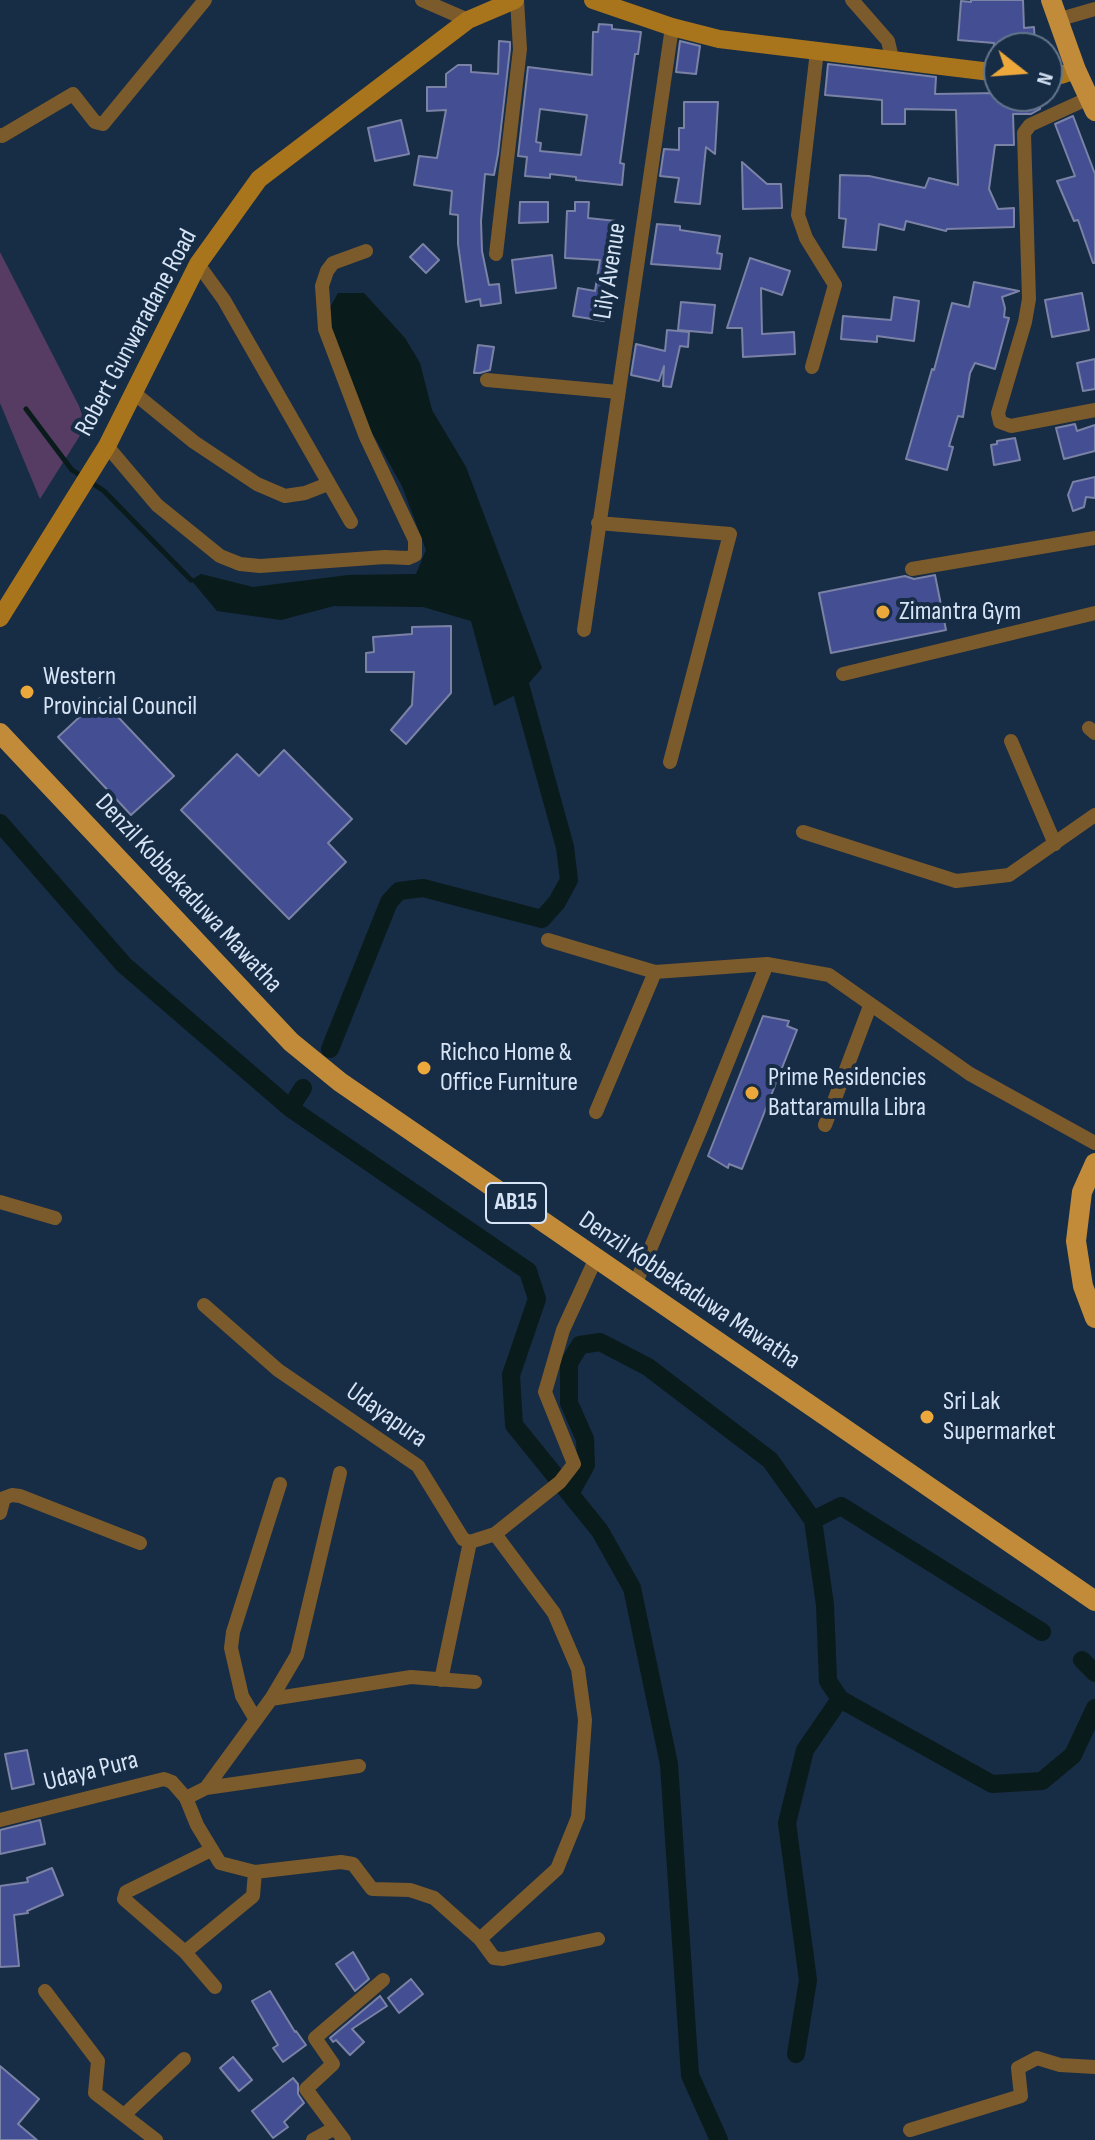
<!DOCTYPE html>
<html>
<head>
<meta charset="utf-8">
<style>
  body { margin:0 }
  #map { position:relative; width:1095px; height:2140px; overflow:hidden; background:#172c45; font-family:"Sofia Sans Condensed",sans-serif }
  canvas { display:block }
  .north { position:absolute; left:983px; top:32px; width:80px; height:80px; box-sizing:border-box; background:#172c45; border:2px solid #63768b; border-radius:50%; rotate:107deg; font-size:22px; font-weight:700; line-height:32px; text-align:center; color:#d6e4f5 }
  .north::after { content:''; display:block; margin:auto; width:28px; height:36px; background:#eda83b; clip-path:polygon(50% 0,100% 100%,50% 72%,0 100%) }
</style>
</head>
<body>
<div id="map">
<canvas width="1095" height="2140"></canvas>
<div class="north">N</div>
</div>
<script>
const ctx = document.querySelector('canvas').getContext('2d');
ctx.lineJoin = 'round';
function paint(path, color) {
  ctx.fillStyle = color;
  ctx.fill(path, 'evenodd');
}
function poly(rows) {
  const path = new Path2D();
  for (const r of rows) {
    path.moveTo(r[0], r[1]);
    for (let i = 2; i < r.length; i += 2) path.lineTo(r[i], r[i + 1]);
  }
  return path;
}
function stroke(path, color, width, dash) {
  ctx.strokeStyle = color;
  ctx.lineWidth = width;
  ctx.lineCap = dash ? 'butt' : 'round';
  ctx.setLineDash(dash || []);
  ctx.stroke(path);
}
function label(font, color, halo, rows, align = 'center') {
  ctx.font = font + ' "Sofia Sans Condensed",sans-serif';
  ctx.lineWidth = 8;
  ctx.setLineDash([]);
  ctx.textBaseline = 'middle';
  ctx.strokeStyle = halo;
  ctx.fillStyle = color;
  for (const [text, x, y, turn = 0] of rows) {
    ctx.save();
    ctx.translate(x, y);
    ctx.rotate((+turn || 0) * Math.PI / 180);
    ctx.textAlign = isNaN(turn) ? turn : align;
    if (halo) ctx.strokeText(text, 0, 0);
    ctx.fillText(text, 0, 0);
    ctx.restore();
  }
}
const green = poly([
  [0,252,79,406,86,426,40,499,0,403]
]);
const water = poly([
  [338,293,364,293,405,338,420,363,432,410,466,467,542,668,521,692,494,706,471,621,423,607,334,606,281,620,217,611,191,580,201,574,253,587,348,575,416,574,426,550,402,486,338,372,329,309]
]);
const stream = poly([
  [26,409,72,470,104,491,191,580]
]);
const canal = poly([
  [0,823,124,965,290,1108,528,1271,537,1299,511,1375,514,1425,600,1531,632,1588,669,1764,690,2075,719,2140],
  [330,1049,389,902,399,891,423,888,542,919,557,902,569,880,565,847,516,670],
  [290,1108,303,1088],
  [570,1494,586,1465,585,1439,569,1403,569,1363,580,1345,600,1342,648,1367,770,1460,813,1520,825,1605,828,1681,840,1699,805,1750,787,1823,808,1980,796,2054],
  [813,1520,841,1506,1042,1632],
  [1082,1660,1095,1673],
  [840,1699,992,1784,1042,1781,1073,1755,1095,1708]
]);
const building = poly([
  [971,0,1023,0,1024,28,1034,27,1035,48,994,48,994,43,958,40,961,1,971,2,971,0],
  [599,24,612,25,612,29,641,32,638,54,635,54,620,163,624,164,622,185,576,180,576,177,550,174,550,178,525,176,527,157,518,156,528,67,592,75,593,32,598,32,599,24],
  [540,109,587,115,581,155,540,151,541,143,536,142,540,109],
  [499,41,510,42,510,49,498,154,494,175,485,174,481,221,482,251,489,285,499,284,501,303,481,306,480,299,466,302,458,244,458,215,450,214,452,191,414,185,419,156,437,158,446,110,427,111,427,87,446,87,446,74,458,65,471,65,471,72,498,74,499,41],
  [680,41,700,46,696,74,676,72,680,41],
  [828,64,936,77,935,94,999,93,999,96,1040,96,1040,109,1031,114,1013,114,1014,145,995,145,989,189,998,209,1014,208,1014,227,947,229,946,231,906,221,904,230,879,224,876,250,843,247,846,219,839,218,840,175,869,176,925,188,929,178,958,185,956,110,905,109,905,124,882,124,882,100,825,95,828,64],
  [684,102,718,102,715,154,706,147,700,204,675,202,679,178,660,176,664,149,679,150,679,128,684,128,684,102],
  [1073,116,1095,174,1095,263,1093,263,1078,220,1074,221,1057,181,1075,176,1055,124,1073,116],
  [401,120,409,154,375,161,368,128,401,120],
  [742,162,767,184,781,184,782,208,743,209,742,162],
  [520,202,548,202,548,222,519,223,520,202],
  [575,202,589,202,588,218,616,221,613,250,616,250,604,321,573,316,578,288,595,291,600,260,565,258,567,211,575,211,575,202],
  [657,224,680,226,680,230,720,236,717,253,722,254,720,269,651,264,657,224],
  [423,244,439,260,426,273,410,257,423,244],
  [552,255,556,288,516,293,512,260,552,255],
  [750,258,790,271,782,295,761,288,762,334,794,332,795,354,743,357,742,328,727,328,750,258],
  [974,282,1019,291,1002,297,1005,308,1004,317,1009,318,995,369,975,363,970,373,963,417,958,416,949,446,953,447,947,470,906,459,932,369,934,370,952,303,969,307,974,282],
  [1082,293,1089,330,1052,337,1045,300,1082,293],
  [894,297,919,301,914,341,877,336,877,342,841,339,843,316,891,320,894,297],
  [681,302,715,305,712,333,678,330,681,302],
  [667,330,689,332,688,347,680,346,671,387,663,386,664,366,659,381,631,375,636,344,665,351,667,330],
  [478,345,494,347,490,370,480,373,474,373,478,345],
  [1095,359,1095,389,1083,391,1077,363,1095,359],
  [1075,424,1077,431,1095,425,1095,451,1064,459,1056,428,1075,424],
  [1015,438,1020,460,994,465,991,445,997,444,997,441,1015,438],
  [1095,477,1095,498,1086,497,1084,507,1073,511,1068,495,1073,482,1095,477],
  [935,575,946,630,831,653,819,593,905,576,914,579,935,575],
  [451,626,451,693,406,744,391,730,412,705,414,672,366,672,366,653,374,652,373,637,412,634,412,627,451,626],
  [100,698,174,776,131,815,58,737,100,698],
  [284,750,352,819,328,843,346,862,289,919,181,810,237,754,259,776,284,750],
  [763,1016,789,1021,787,1026,797,1030,742,1169,729,1164,728,1168,708,1156,763,1016],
  [27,1750,34,1784,12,1789,5,1754,27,1750],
  [40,1820,45,1844,0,1854,0,1830,40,1820],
  [52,1868,63,1895,27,1911,28,1913,14,1915,19,1966,0,1967,0,1886,28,1882,27,1878,52,1868],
  [353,1952,369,1979,355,1991,336,1964,353,1952],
  [411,1979,423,1994,399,2013,388,1998,411,1979],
  [270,1991,295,2032,296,2031,306,2045,283,2062,273,2048,278,2045,252,2001,270,1991],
  [380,1996,387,2006,352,2029,364,2042,350,2055,336,2040,333,2042,330,2038,380,1996],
  [233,2057,252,2080,239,2091,220,2068,233,2057],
  [0,2066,39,2099,18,2124,37,2140,0,2140,0,2066],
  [293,2078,298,2084,298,2094,304,2103,284,2122,288,2127,273,2138,252,2111,293,2078]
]);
const street = poly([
  [422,0,468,20],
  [852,0,888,41,892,58],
  [1057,20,1095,9],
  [1089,98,1030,125,1024,133,1029,299,1025,322,998,413,1000,422,1011,426,1095,410],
  [0,135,2,136,73,94,95,122,103,124,205,0],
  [496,254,520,49,517,0],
  [198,264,224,300,351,522],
  [812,367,835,285,806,238,798,215,817,51],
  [487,380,618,392],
  [134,393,194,442,257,484,285,496,305,493,328,484],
  [107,446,157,505,220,556,240,564,260,566,385,557,408,558,415,555,415,540,366,437,325,329,322,286,327,271,333,263,366,251],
  [598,523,730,534,670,762],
  [912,569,1095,538],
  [584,630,672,27],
  [843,674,1095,613],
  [1089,728,1095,733],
  [1011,741,1055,844],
  [803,832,956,881,1009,875,1095,815],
  [548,940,655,972,767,964,829,975,970,1074,1095,1143],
  [596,1112,655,972],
  [825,1125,870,1006],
  [0,1202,55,1218],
  [635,1285,702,1126,767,964],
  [204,1305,278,1370,418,1466,463,1539,470,1542,495,1534,560,1482,574,1464,545,1392,563,1330,596,1258],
  [340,1473,297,1655,271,1699,206,1788,186,1798,197,1825,220,1863,255,1872,341,1862,353,1864,372,1889,410,1890,434,1898,480,1939,494,1958,503,1959,598,1939],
  [0,1513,4,1498,12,1495,20,1496,140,1543],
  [441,1680,470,1542],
  [271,1699,411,1677,475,1682],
  [256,1720,242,1696,231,1648,233,1632,280,1484],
  [206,1788,359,1766],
  [0,1820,164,1779,172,1782,186,1798],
  [211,1850,126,1892,124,1899,185,1952,215,1987],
  [480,1939,557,1869,578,1817,585,1720,578,1669,554,1613,495,1534],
  [185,1952,253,1896,255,1872],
  [45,1991,98,2061,95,2093,156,2140],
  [124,2115,184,2059],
  [335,2128,306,2089,333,2064,315,2038,383,1980],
  [910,2130,1021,2096,1018,2068,1037,2058,1060,2065,1095,2067],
  [313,2140,335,2128,344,2140]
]);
const secondary = poly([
  [593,0,672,27,719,39,999,73],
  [1047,75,1061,75,1076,70],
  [0,618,107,446,198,264,259,179,468,20,515,0]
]);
const primary = poly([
  [1051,0,1076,70,1095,111],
  [0,733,291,1042,340,1082,1095,1601],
  [1095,1163,1082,1192,1076,1241,1083,1286,1095,1318]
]);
const markers = [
  [883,612,8,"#eda83b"],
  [27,692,8,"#eda83b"],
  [424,1068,8,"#eda83b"],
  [752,1093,8,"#eda83b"],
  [927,1417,8,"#eda83b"]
];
const shields = [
  [516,1203,60]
];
const shieldNames = [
  ["AB15",516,1203]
];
const streetNames = [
  ["Lily Avenue",611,271,-81],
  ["Robert Gunwaradane Road",137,333,-62],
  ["Denzil Kobbekaduwa Mawatha",188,894,47],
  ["Denzil Kobbekaduwa Mawatha",689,1291,34],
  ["Udayapura",386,1416,35],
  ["Udaya Pura",91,1772,-14]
];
const poiNames = [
  ["Zimantra Gym",899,612],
  ["Western",43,677],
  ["Provincial Council",43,707],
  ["Richco Home &",440,1053],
  ["Office Furniture",440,1083],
  ["Prime Residencies",768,1078],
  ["Battaramulla Libra",768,1108],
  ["Sri Lak",943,1402],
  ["Supermarket",943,1432]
];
paint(green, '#563c63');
paint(water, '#0a1b1b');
stroke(stream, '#0a1b1b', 5);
stroke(canal, '#0a1b1b', 18);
paint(building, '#444e93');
stroke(building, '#7a82a5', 2);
stroke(street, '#7b5a2b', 14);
stroke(secondary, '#a8741c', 18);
stroke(primary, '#c18b39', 20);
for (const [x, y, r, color] of markers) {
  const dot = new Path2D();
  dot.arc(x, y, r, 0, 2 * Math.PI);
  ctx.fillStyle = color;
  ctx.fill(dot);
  stroke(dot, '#172c45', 3);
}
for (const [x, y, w] of shields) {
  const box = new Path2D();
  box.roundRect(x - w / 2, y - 20, w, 40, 6);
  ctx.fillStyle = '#172c45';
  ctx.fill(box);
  stroke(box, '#d6e4f5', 2);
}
label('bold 24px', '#d6e4f5', null, shieldNames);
label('26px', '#d6e4f5', '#172c45', streetNames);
label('26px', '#d6e4f5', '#172c45', poiNames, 'left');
</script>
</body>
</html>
